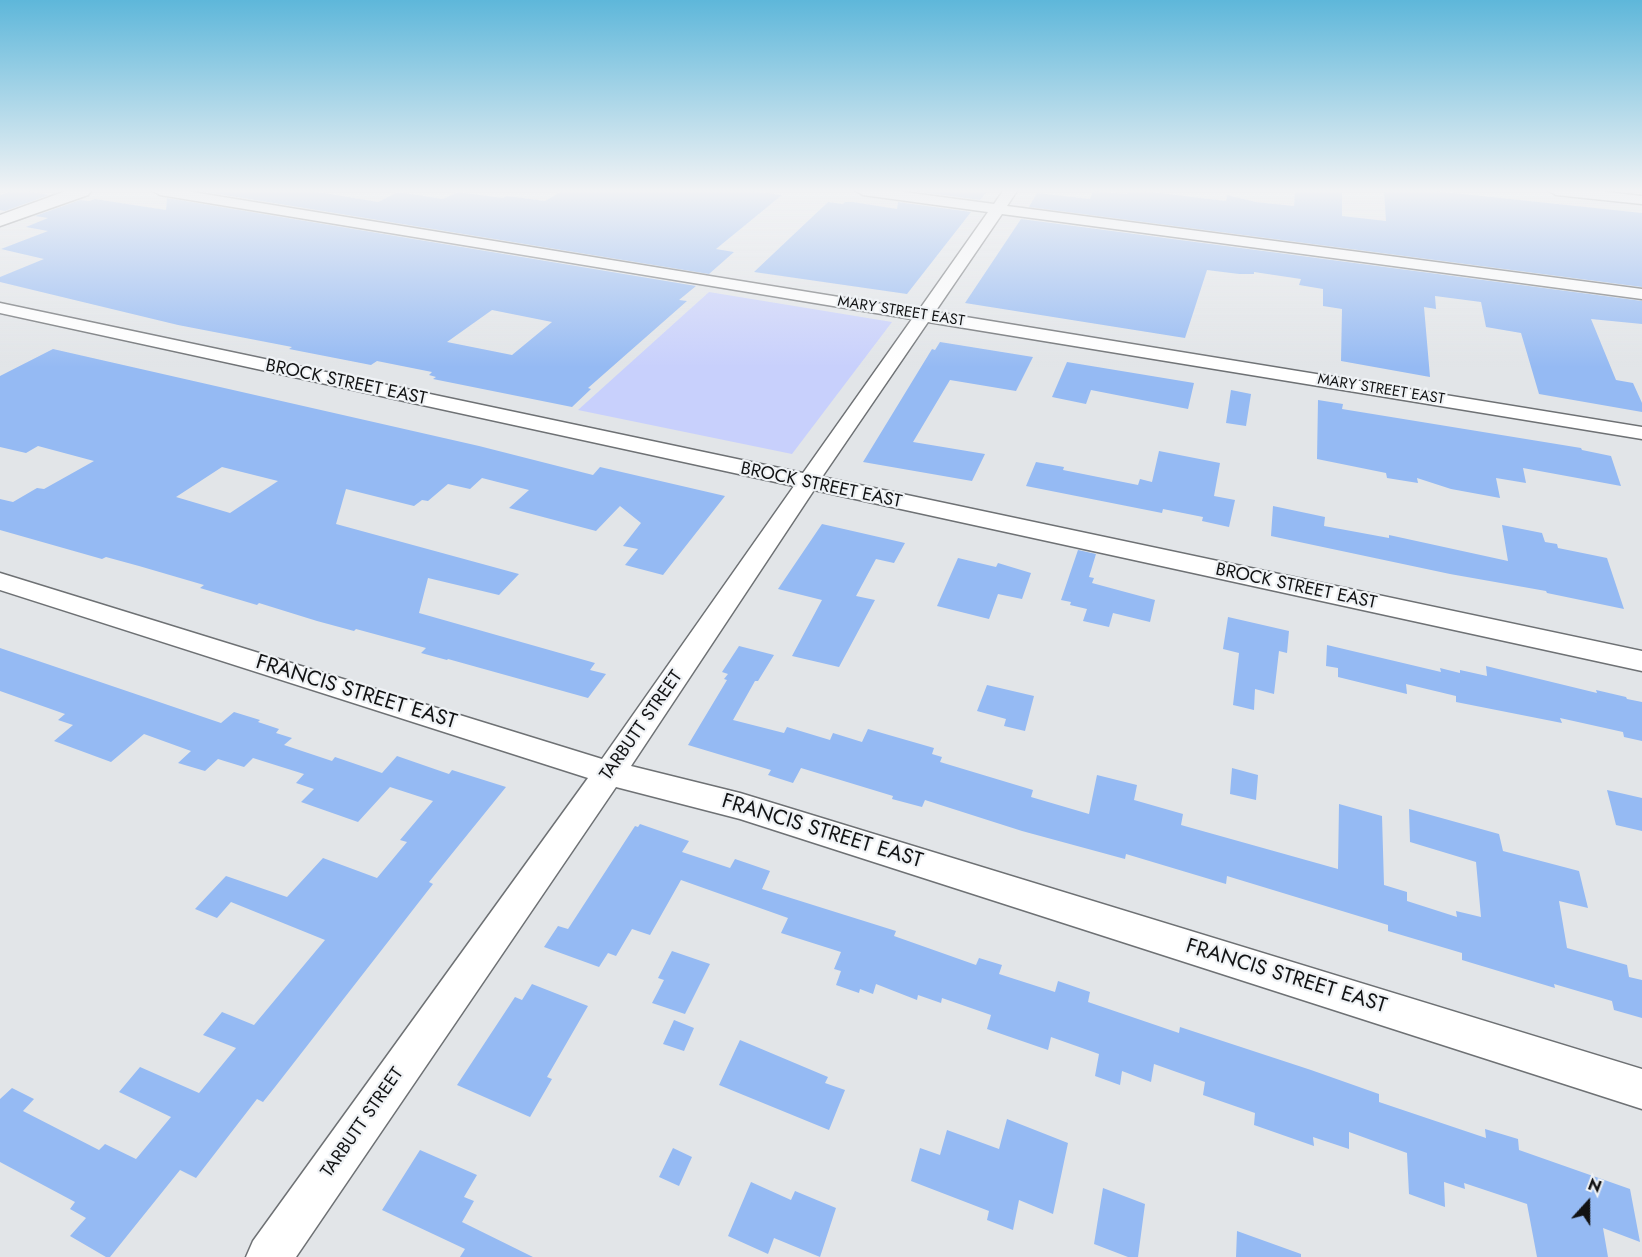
<!DOCTYPE html>
<html>
<head>
<meta charset="utf-8">
<style>
  body { margin:0 }
  #map { position:relative; width:1642px; height:1257px; overflow:hidden; background:#e2e5e8; font-family:Jost,sans-serif }
  canvas { display:block }
  .north { position:absolute; left:1558px; top:1173px; width:60px; height:60px; -webkit-text-stroke:4px #eff2f5; paint-order:stroke; rotate:21deg; font-size:16px; font-weight:700; line-height:24px; text-align:center; color:#121314 }
  .north::after { content:''; display:block; margin:auto; width:21px; height:27px; background:#121314; clip-path:polygon(50% 0,100% 100%,50% 72%,0 100%) }
</style>
</head>
<body>
<div id="map">
<canvas width="1642" height="1257"></canvas>
<div class="north">N</div>
</div>
<script>
const ctx = document.querySelector('canvas').getContext('2d');
ctx.lineJoin = 'round';
function paint(path, color) {
  ctx.fillStyle = color;
  ctx.fill(path, 'evenodd');
}
function poly(rows) {
  const path = new Path2D();
  for (const r of rows) {
    path.moveTo(r[0], r[1]);
    for (let i = 2; i < r.length; i += 2) path.lineTo(r[i], r[i + 1]);
  }
  return path;
}
function stroke(path, color, width, dash) {
  ctx.strokeStyle = color;
  ctx.lineWidth = width;
  ctx.lineCap = dash ? 'butt' : 'round';
  ctx.setLineDash(dash || []);
  ctx.stroke(path);
}
function label(font, color, halo, rows, align = 'center') {
  ctx.font = font + ' Jost,sans-serif';
  ctx.lineWidth = 4.5;
  ctx.setLineDash([]);
  ctx.textBaseline = 'middle';
  ctx.strokeStyle = halo;
  ctx.fillStyle = color;
  for (const [text, x, y, turn = 0] of rows) {
    ctx.save();
    ctx.translate(x, y);
    ctx.rotate((+turn || 0) * Math.PI / 180);
    ctx.textAlign = isNaN(turn) ? turn : align;
    if (halo) ctx.strokeText(text, 0, 0);
    ctx.fillText(text, 0, 0);
    ctx.restore();
  }
}
const green = poly([
  [709,292,892,322,792,454,578,410]
]);
const building = poly([
  [12,191,27,191,49,195,5,211,0,210,0,195],
  [200,191,312,191,378,202,398,192,443,199,458,192,503,198,507,196,545,201,562,191,751,191,782,195,716,249,734,252,709,274],
  [914,191,987,191,980,200],
  [1093,191,1127,194,1129,191,1143,191,1226,201,1227,195,1256,202,1294,206,1295,191,1342,191,1342,216,1386,221,1384,191,1435,191,1642,213,1642,287,1029,207,1037,193,1090,199],
  [167,198,696,286,679,300,687,301,588,388,591,389,572,407,433,379,436,377,429,375,432,372,377,361,371,365,289,349,292,347,178,325,0,282,0,277,44,259,1,249,48,231,26,227,48,218,35,216,80,200,89,201,95,199,166,210],
  [492,310,552,322,512,355,447,342],
  [828,202,843,204,845,202,853,202,897,209,898,202,971,212,907,294,754,272],
  [1021,219,1642,301,1642,324,1591,319,1616,380,1633,383,1642,403,1642,412,1539,394,1521,333,1486,327,1481,302,1435,296,1436,309,1424,307,1430,377,1341,361,1342,309,1323,306,1323,289,1299,285,1301,279,1254,272,1254,274,1239,274,1207,270,1185,338,965,303],
  [940,342,1033,357,1016,391,950,380,913,442,985,454,972,481,863,462,932,349,935,350],
  [53,349,479,446,593,475,600,467,725,496,663,575,625,565,638,549,623,546,641,523,620,506,596,531,509,508,529,490,482,478,470,489,448,484,428,501,422,500,414,506,346,489,336,524,519,574,499,595,428,578,419,613,595,663,590,670,606,674,588,698,448,659,447,660,421,653,426,648,356,629,354,631,317,621,259,603,257,605,200,588,204,585,139,566,106,557,102,559,0,530,0,499,13,502,37,488,44,489,94,461,38,446,26,453,0,447,0,376],
  [222,467,278,481,230,513,176,497],
  [1067,362,1194,383,1188,409,1091,390,1086,404,1052,397],
  [1231,390,1251,394,1246,426,1226,423],
  [1318,400,1343,404,1342,409,1581,448,1582,450,1611,456,1621,486,1523,468,1526,483,1496,478,1500,498,1451,489,1417,478,1418,483,1387,478,1386,473,1317,459],
  [1159,451,1220,463,1214,496,1235,500,1229,527,1202,521,1203,517,1163,509,1162,513,1026,486,1036,462,1064,467,1063,470,1138,485,1140,479,1152,482],
  [1273,506,1325,517,1324,526,1389,538,1389,535,1508,561,1502,525,1542,533,1545,542,1557,544,1558,548,1607,558,1624,609,1547,593,1546,591,1450,574,1271,536],
  [822,524,905,543,894,563,876,559,856,596,875,600,839,667,792,656,822,600,778,589],
  [1078,550,1096,554,1089,577,1094,578,1092,583,1155,600,1150,622,1113,613,1109,627,1083,621,1087,609,1070,605,1071,602,1061,600],
  [958,558,996,567,998,563,1031,573,1022,599,998,594,989,619,937,606],
  [1228,617,1289,631,1287,653,1279,651,1274,694,1255,689,1254,710,1233,705,1239,653,1223,649],
  [1327,645,1441,672,1440,668,1460,673,1460,670,1487,676,1486,666,1597,693,1596,690,1626,697,1627,699,1642,702,1642,741,1624,737,1623,732,1560,718,1562,723,1456,702,1456,696,1406,684,1407,694,1338,677,1338,668,1326,666],
  [739,646,774,655,758,681,755,681,733,720,784,733,787,727,830,740,833,733,862,742,868,729,934,748,932,754,942,757,940,762,1033,790,1031,797,1089,814,1097,775,1137,785,1134,800,1183,814,1181,825,1338,869,1339,804,1382,816,1384,885,1407,892,1407,901,1457,917,1456,911,1481,917,1476,862,1410,842,1409,809,1499,834,1503,851,1579,871,1588,908,1559,901,1567,948,1627,965,1629,977,1642,980,1642,1018,1614,1010,1612,1001,1554,984,1555,988,1462,960,1462,953,1388,931,1388,925,1227,876,1226,884,1126,854,1125,859,1022,831,925,800,922,807,892,799,893,796,801,768,793,783,768,775,771,770,688,745,727,680,724,679,728,674,722,672],
  [0,648,221,723,234,712,260,720,258,722,279,729,276,733,292,738,284,745,332,761,335,757,382,773,397,756,449,774,452,770,506,787,429,882,433,884,275,1087,263,1102,257,1099,196,1178,180,1170,110,1257,106,1257,70,1236,86,1218,70,1209,75,1202,0,1162,0,1099,12,1088,34,1099,23,1111,99,1150,105,1144,136,1159,171,1117,119,1092,140,1067,199,1093,236,1048,203,1035,222,1012,254,1025,325,940,231,902,217,918,195,909,226,876,287,897,323,858,377,878,407,842,400,840,433,801,390,787,358,822,301,802,314,789,296,783,304,774,253,758,244,767,218,759,205,771,178,763,191,751,144,734,111,762,54,741,73,725,58,720,65,714,0,691],
  [987,685,1034,696,1025,731,1004,726,1006,719,977,711],
  [1232,768,1258,775,1256,800,1230,794],
  [1607,790,1642,798,1642,831,1616,825],
  [640,824,689,841,682,852,730,868,735,859,770,871,762,889,896,931,894,936,976,965,979,958,1002,965,999,974,1055,992,1058,981,1090,992,1088,1002,1179,1033,1180,1027,1311,1070,1379,1094,1379,1102,1486,1138,1485,1129,1518,1139,1519,1150,1630,1189,1640,1242,1603,1228,1608,1257,1537,1257,1527,1204,1464,1183,1465,1189,1444,1182,1445,1207,1409,1194,1407,1153,1349,1132,1349,1149,1313,1137,1314,1146,1254,1125,1255,1113,1203,1095,1205,1082,1154,1064,1151,1082,1122,1071,1120,1085,1095,1076,1099,1054,1051,1037,1048,1050,987,1029,991,1015,942,998,941,1003,918,995,917,1000,876,984,873,994,860,989,859,993,836,985,841,971,834,969,841,952,781,933,788,918,681,880,650,935,632,929,616,956,608,953,599,967,544,947,558,926,568,929,635,826,638,827],
  [672,951,710,964,685,1014,652,1003,664,980,658,978],
  [532,984,588,1006,547,1077,552,1079,530,1117,457,1085,515,997,522,1000],
  [674,1020,694,1028,684,1051,663,1044],
  [740,1040,828,1077,825,1083,845,1090,829,1130,719,1085],
  [1007,1119,1068,1143,1053,1214,1019,1200,1013,1230,987,1220,989,1211,911,1181,920,1148,940,1155,947,1130,999,1149],
  [673,1148,692,1157,679,1186,659,1177],
  [420,1150,477,1175,464,1197,474,1201,462,1222,533,1257,460,1257,465,1249,382,1210],
  [751,1182,791,1200,795,1191,836,1208,820,1257,774,1238,768,1254,728,1236],
  [1103,1188,1145,1204,1138,1257,1128,1257,1094,1244],
  [1237,1231,1301,1254,1301,1257,1236,1257]
]);
const minor = poly([
  [153,191,186,191,919,310,988,212,863,195,856,191,896,191,994,204,1003,191,1017,191,1007,206,1642,289,1642,299,1002,214,935,312,1642,427,1642,439,928,322,822,477,1642,651,1642,671,814,490,631,766,740,793,1642,1069,1642,1109,740,819,616,787,296,1257,246,1257,253,1241,588,778,0,590,0,573,602,759,794,486,0,313,0,303,803,473,912,319,160,195,153,191],
  [1549,191,1597,191,1642,196,1642,204,1556,195,1549,191]
]);
const major = poly([
  [66,191,91,191,88,195,0,226,0,215,66,191]
]);
const farStreetnames = [
  ["MARY STREET EAST",901,312,9],
  ["MARY STREET EAST",1381,390,9]
];
const streetNames = [
  ["BROCK STREET EAST",346,383,12],
  ["BROCK STREET EAST",821,486,12],
  ["BROCK STREET EAST",1296,587,12],
  ["TARBUTT STREET",642,726,-55],
  ["TARBUTT STREET",363,1123,-55]
];
const nearStreetnames = [
  ["FRANCIS STREET EAST",356,693,17],
  ["FRANCIS STREET EAST",822,832,17],
  ["FRANCIS STREET EAST",1286,977,17]
];
paint(green, '#c8d0fc');
paint(building, '#95baf3');
stroke(minor, '#6e7174', 3);
stroke(major, '#6e7174', 3);
paint(minor, '#fff');
paint(major, '#fff');
const sky = ctx.createLinearGradient(0, 0, 0, 367);
sky.addColorStop(0, '#5eb7da');
sky.addColorStop(0.52, '#f2f3f5');
sky.addColorStop(1, '#f2f3f500');
ctx.fillStyle = sky;
ctx.fillRect(0, 0, 1642, 367);
label('15px', '#121314', '#eff2f5', farStreetnames);
label('18px', '#121314', '#eff2f5', streetNames);
label('21px', '#121314', '#eff2f5', nearStreetnames);
</script>
</body>
</html>
